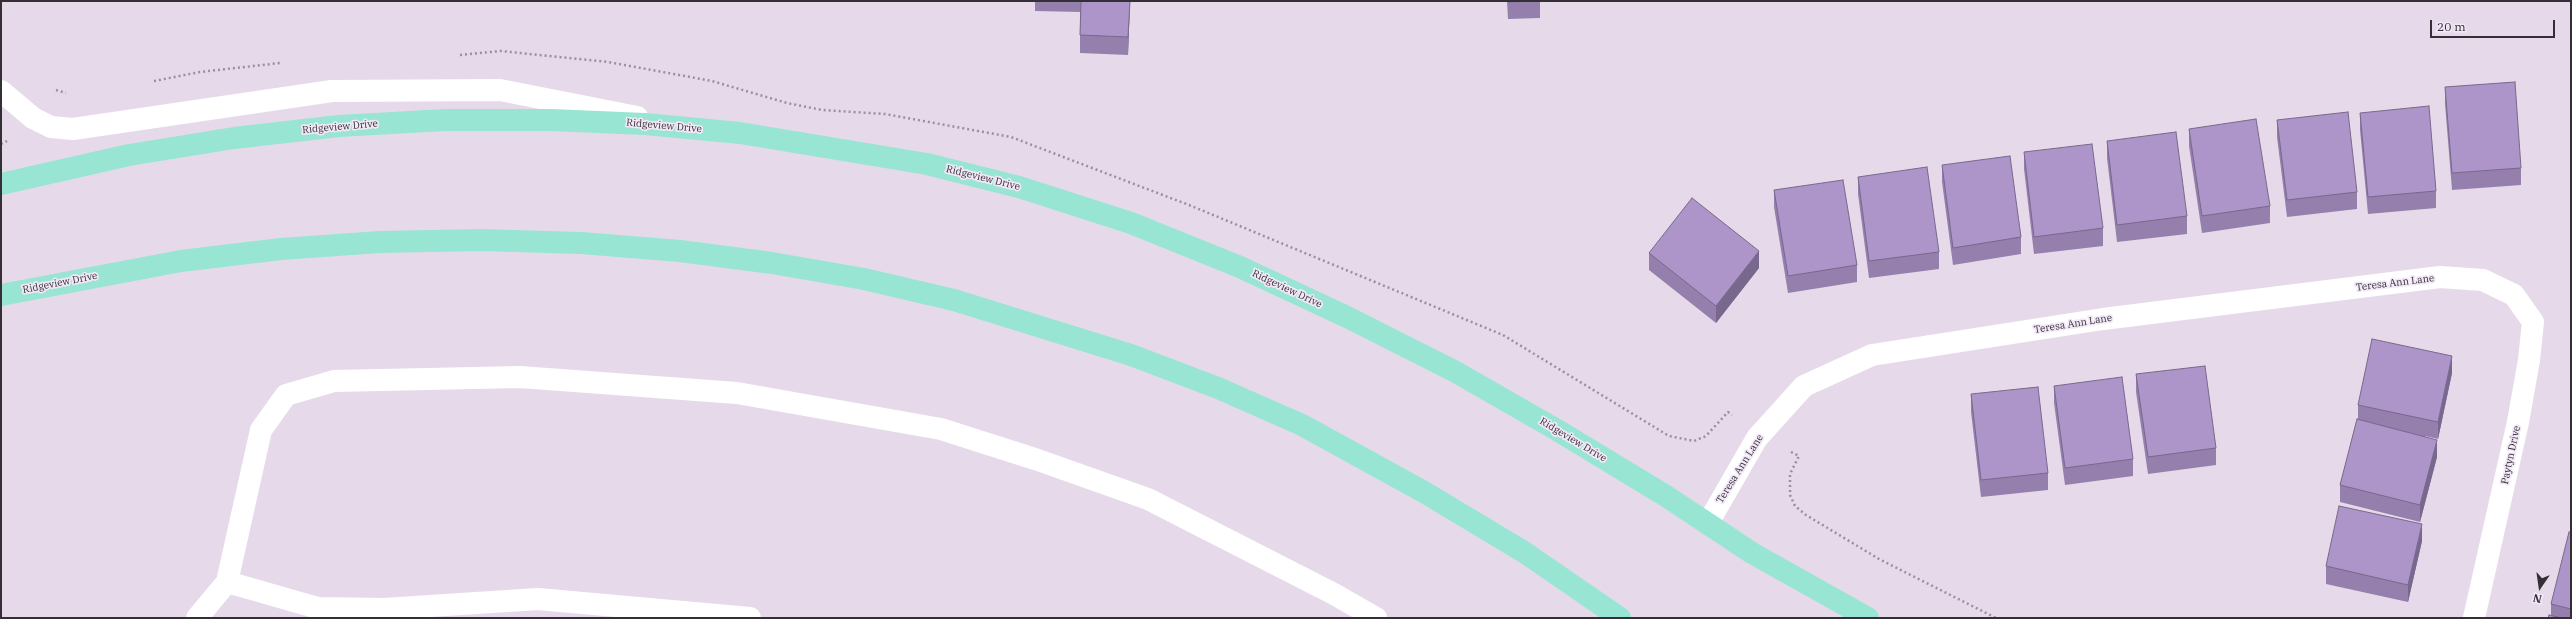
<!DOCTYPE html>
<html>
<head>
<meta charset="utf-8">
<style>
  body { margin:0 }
  #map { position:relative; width:2572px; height:619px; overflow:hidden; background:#e6daea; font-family:"IBM Plex Serif",serif }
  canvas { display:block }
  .frame { position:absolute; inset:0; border:2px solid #342f35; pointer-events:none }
  .north { position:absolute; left:2520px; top:567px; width:40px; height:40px; -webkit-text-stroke:3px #f3e8f7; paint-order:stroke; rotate:193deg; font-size:11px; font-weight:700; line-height:16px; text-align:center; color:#342f35 }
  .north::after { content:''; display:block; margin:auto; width:14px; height:18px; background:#342f35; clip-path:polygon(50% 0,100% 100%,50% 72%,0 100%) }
  .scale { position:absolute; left:2430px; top:20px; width:125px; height:18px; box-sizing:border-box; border:2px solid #342f35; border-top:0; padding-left:5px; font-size:12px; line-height:14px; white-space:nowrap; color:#342f35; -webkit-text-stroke:3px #f3e8f7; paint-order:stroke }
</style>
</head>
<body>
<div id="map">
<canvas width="2572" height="619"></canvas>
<div class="frame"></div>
<div class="north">N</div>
<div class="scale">20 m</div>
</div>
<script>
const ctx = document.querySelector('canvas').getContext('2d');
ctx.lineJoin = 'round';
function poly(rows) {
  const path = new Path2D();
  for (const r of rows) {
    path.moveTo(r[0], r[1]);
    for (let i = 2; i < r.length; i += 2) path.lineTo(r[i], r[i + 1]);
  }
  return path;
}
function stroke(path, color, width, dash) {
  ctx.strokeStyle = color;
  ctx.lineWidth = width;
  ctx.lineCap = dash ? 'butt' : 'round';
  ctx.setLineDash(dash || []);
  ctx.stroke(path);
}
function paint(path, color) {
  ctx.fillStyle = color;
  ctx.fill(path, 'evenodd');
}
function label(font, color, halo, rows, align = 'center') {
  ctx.font = font + ' "IBM Plex Serif",serif';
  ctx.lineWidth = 3.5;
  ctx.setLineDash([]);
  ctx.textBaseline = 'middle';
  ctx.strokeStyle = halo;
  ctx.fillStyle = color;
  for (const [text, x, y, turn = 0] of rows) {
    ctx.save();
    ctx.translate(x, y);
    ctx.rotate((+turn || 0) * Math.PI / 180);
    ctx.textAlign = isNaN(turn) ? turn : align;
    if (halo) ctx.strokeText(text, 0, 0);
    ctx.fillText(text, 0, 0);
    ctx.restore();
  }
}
const path = poly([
  [460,55,501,51,608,62,712,81,787,103,822,110,885,114,1011,137,1189,205,1503,335,1669,436,1694,441,1706,436,1728,412,1732,415],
  [154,81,200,72,280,63],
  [56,90,66,93],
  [1,144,7,141],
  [1791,452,1799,456,1790,474,1790,495,1795,506,1806,515,1879,559,1996,618]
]);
const minor = poly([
  [1,91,33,118,51,127,73,129,332,91,500,90,637,117],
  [1708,523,1757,438,1804,386,1872,355,2103,319,2440,277,2483,280,2514,295,2533,322,2529,360,2518,422,2474,618],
  [227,582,318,608,384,609,538,599,750,618],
  [197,618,227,582,261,430,286,395,334,381,520,377,737,393,941,429,1038,460,1148,499,1334,594,1376,618]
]);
const major = poly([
  [1,184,129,155,234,138,339,126,445,120,551,120,645,124,740,133,927,164,1019,187,1131,223,1240,267,1347,317,1456,372,1557,430,1666,496,1752,553,1868,618],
  [1,295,181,261,281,249,380,242,481,240,581,243,680,251,772,263,864,279,954,300,1131,355,1218,388,1302,425,1424,492,1524,552,1620,618]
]);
const wall = poly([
  [1035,1,1130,1,1128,55,1080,53,1080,12,1035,11],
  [1507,1,1540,1,1540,18,1508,19],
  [2445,87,2521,168,2521,185,2452,190,2445,104],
  [2360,113,2436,191,2436,208,2368,214,2360,130],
  [2277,120,2357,192,2357,209,2287,217,2277,137],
  [2189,129,2270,206,2270,223,2202,233,2189,146],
  [2107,141,2187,216,2187,234,2117,242,2107,158],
  [2024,152,2103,228,2103,246,2034,254,2024,169],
  [1942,165,2021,237,2021,254,1953,265,1942,182],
  [1858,177,1939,252,1939,269,1869,278,1858,194],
  [1774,190,1857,265,1857,282,1788,293,1774,207],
  [1649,253,1759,268,1716,323,1649,270],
  [2452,373,2438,439,2425,436,2437,457,2420,522,2340,502,2340,485,2358,419,2358,405],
  [2136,374,2216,448,2216,465,2148,474,2136,392],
  [2054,386,2133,459,2133,476,2065,485,2054,403],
  [1971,394,2048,473,2048,490,1981,497,1971,412],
  [2571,533,2571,618,2548,618,2551,616,2551,604],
  [2422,541,2408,602,2326,584,2326,566]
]);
const shadedWall = poly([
  [1130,1,1128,55,1128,37],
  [1759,251,1759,268,1716,323,1716,306],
  [2452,356,2452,373,2438,439,2438,422],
  [2437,440,2437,457,2420,522,2420,505],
  [2422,524,2422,541,2408,602,2408,585]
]);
const building = poly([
  [1081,1,1130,1,1128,37,1080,35,1081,1],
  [1508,1,1531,1,1508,2,1508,1],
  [2515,82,2521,168,2452,173,2445,87,2515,82],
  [2429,106,2436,191,2368,197,2360,113,2429,106],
  [2348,112,2357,192,2287,200,2277,120,2348,112],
  [2256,119,2270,206,2202,216,2189,129,2256,119],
  [2176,132,2187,216,2117,225,2107,141,2176,132],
  [2092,144,2103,228,2034,237,2024,152,2092,144],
  [2010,156,2021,237,1953,248,1942,165,2010,156],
  [1927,167,1939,252,1869,261,1858,177,1927,167],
  [1843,180,1857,265,1788,276,1774,190,1843,180],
  [1692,198,1759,251,1716,306,1649,253,1692,198],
  [2372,339,2452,356,2438,422,2358,405,2372,339],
  [2205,366,2216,448,2148,457,2136,374,2205,366],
  [2122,377,2133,459,2065,468,2054,386,2122,377],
  [2038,387,2048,473,1981,480,1971,394,2038,387],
  [2357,419,2437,440,2420,505,2340,485,2357,419],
  [2339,506,2422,524,2408,585,2326,566,2339,506],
  [2569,532,2571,533,2571,609,2551,604,2569,532],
  [2549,615,2562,618,2548,618,2549,615]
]);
const streetNames = [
  ["Ridgeview Drive",664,126,5],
  ["Ridgeview Drive",340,127,-5],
  ["Ridgeview Drive",983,178,14],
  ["Ridgeview Drive",60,283,-11],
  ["Teresa Ann Lane",2395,283,-7],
  ["Ridgeview Drive",1287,289,25],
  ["Teresa Ann Lane",2073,324,-9],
  ["Ridgeview Drive",1573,440,31],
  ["Paytyn Drive",2511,455,-78],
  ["Teresa Ann Lane",1740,469,-58]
];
stroke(path, '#99909b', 2.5, [2, 3]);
stroke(minor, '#fff', 22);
stroke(major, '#98e5d3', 22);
paint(wall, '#957fad');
paint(shadedWall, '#79688d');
paint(building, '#ad94c9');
stroke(building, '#79688d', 1);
label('10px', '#342f35', '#f3e8f7', streetNames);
</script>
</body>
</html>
